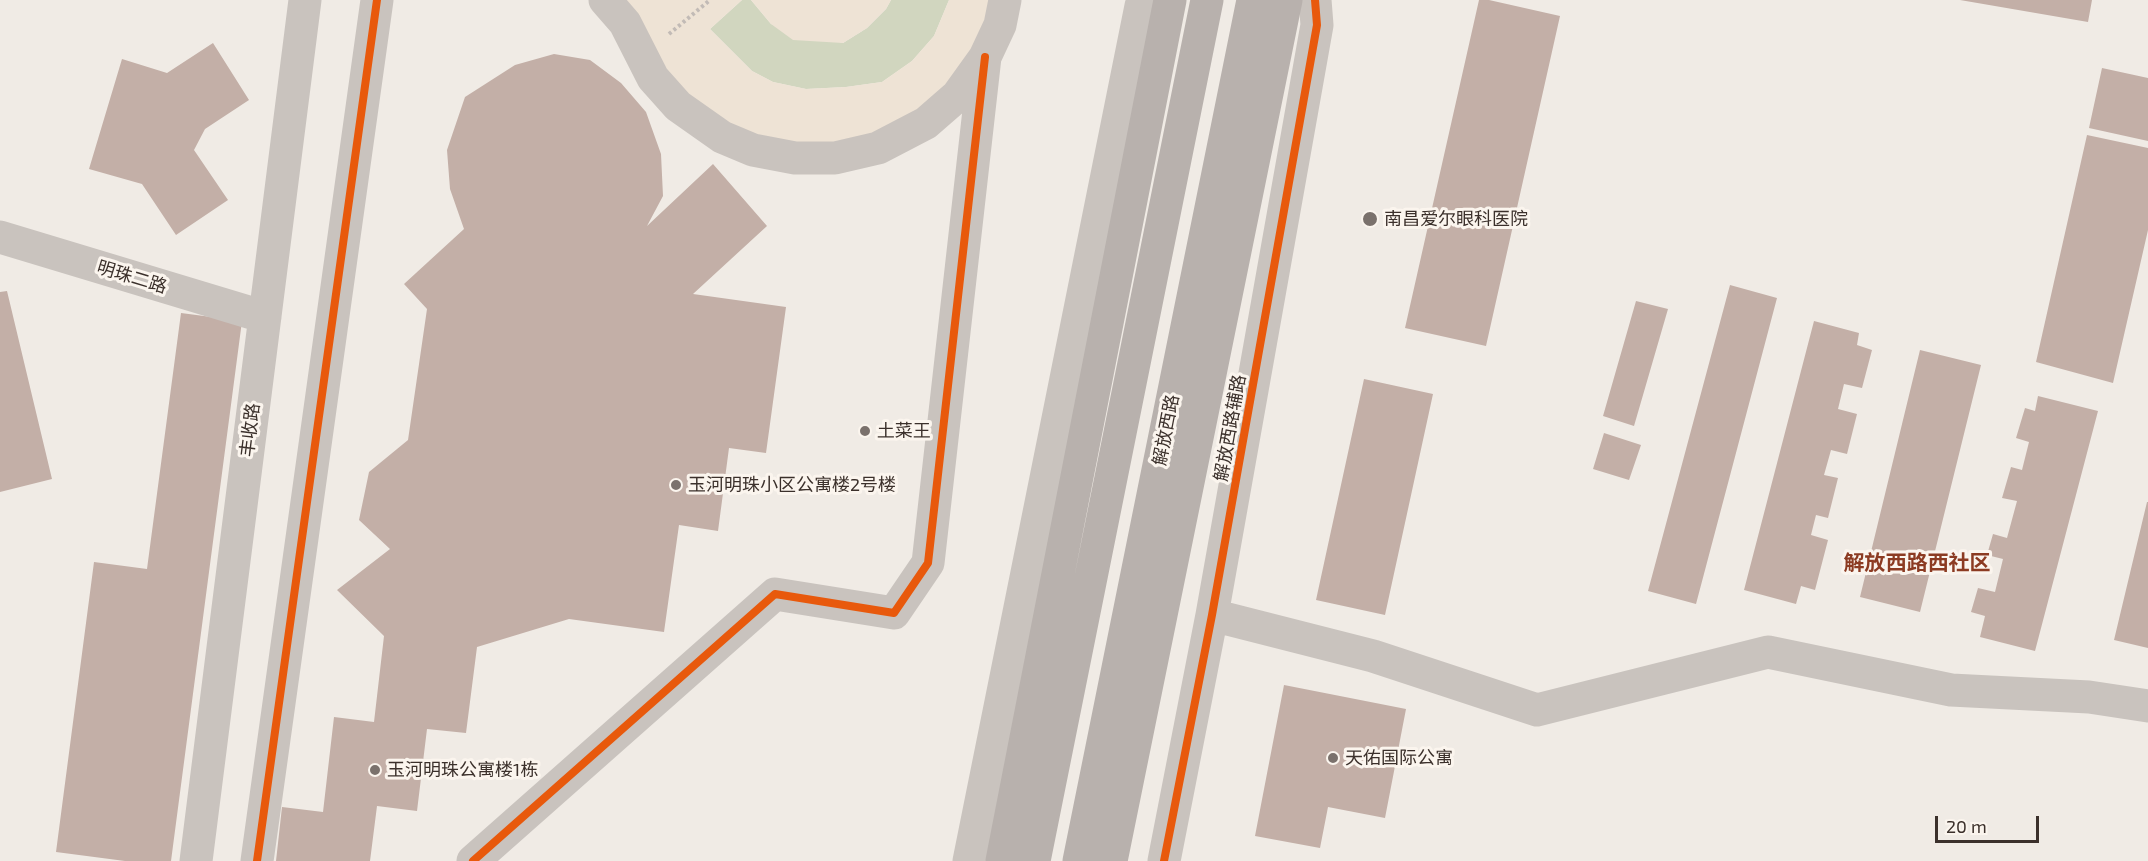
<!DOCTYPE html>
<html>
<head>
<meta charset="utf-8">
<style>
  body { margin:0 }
  #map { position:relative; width:2148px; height:861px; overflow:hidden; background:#f0ebe5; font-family:"Exo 2",sans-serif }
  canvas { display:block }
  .scale { position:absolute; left:1935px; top:816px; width:104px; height:27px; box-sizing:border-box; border:3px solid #3b302b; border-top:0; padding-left:8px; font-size:18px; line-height:21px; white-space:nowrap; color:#3b302b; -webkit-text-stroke:4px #fbf5ee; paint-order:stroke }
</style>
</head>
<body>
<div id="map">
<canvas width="2148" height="861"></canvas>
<div class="scale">20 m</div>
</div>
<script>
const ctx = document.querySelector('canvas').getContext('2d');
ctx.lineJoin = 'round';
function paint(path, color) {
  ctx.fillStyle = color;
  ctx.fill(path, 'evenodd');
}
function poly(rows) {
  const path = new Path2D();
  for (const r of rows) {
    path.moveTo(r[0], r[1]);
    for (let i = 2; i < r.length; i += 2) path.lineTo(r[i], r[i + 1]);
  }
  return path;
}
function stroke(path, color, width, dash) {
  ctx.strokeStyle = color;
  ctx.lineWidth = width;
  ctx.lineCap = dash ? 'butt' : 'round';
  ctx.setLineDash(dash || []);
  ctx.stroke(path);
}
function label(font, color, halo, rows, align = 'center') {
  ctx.font = font + ' "Exo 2","Noto Sans SC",sans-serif';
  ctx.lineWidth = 6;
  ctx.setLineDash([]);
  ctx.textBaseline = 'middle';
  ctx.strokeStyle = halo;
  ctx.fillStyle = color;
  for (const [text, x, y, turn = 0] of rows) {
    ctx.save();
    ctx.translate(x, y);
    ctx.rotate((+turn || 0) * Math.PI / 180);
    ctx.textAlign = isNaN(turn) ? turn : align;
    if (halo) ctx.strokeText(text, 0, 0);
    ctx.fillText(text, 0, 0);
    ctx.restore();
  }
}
const green = poly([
  [742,0,751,0,771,24,843,43,867,28,886,9,891,0,949,0,934,36,912,61,882,82,846,87,806,89,773,82,752,71,710,29]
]);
const plaza = poly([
  [620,0,742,0,710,29,752,71,773,82,806,89,846,87,882,82,912,61,934,36,949,0,1005,0,926,123,795,158,678,106],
  [751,0,891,0,886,9,867,28,843,43,793,40,771,24]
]);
const building = poly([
  [1479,0,1489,0,1560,16,1486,346,1405,328],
  [1960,0,2092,0,2088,22],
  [213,43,249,100,205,129,194,150,228,200,176,235,142,184,89,169,122,59,167,73],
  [554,54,590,60,621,83,646,112,661,154,663,196,647,226,713,164,767,226,693,294,786,307,766,453,729,448,718,531,679,525,664,632,569,619,477,647,466,733,427,729,417,811,377,806,370,861,276,861,282,807,323,812,334,717,374,722,384,636,337,590,390,549,359,520,369,472,408,440,427,309,404,284,464,229,450,189,447,150,465,97,515,65],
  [2102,68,2148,78,2148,141,2089,128],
  [2087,135,2148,148,2148,230,2113,383,2036,362],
  [1730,285,1777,298,1696,604,1648,591],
  [7,291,52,479,0,492,0,292],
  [1636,301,1668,309,1634,426,1603,416],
  [181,313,242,321,171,861,125,861,56,852,94,562,147,569],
  [1814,321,1859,333,1857,345,1872,350,1862,388,1844,384,1838,409,1857,414,1847,454,1831,450,1824,475,1838,478,1828,518,1816,515,1811,535,1828,540,1815,590,1801,586,1796,604,1744,590],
  [1920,350,1981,365,1920,612,1860,597],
  [1364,379,1433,394,1385,615,1316,600],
  [2038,396,2098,411,2035,651,1980,637,1985,616,1971,612,1978,588,1995,592,2003,559,1987,555,1993,534,2007,538,2017,501,2002,498,2011,467,2022,470,2029,442,2016,438,2025,408,2035,411],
  [1604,433,1641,445,1629,480,1593,469],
  [2147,502,2148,502,2148,648,2114,640],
  [1284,685,1406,709,1385,818,1328,807,1320,848,1255,836]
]);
const path = poly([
  [669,34,710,0]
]);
const minor = poly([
  [605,0,625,23,653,78,678,106,722,137,753,150,795,158,835,158,878,148,926,123,957,96,985,57,1000,25,1005,0],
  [0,237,265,317],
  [1212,615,1373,656,1537,710,1768,652,1951,690,2089,697,2148,706],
  [196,861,305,0],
  [257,861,377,0],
  [473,861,775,594,894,613,928,563,985,57],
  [969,861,1141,6,1144,0],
  [1164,861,1212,615,1317,25,1315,0]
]);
const major = poly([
  [1002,861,1170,0],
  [1034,861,1207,0],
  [1079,861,1253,0],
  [1111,861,1286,0]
]);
const cycleway = poly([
  [257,861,377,0],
  [473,861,775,594,894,613,928,563,985,57],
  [1164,861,1212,615,1317,25,1315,0]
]);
const markers = [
  [1370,219,8,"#7a716c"],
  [865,431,6,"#7a716c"],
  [676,485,6,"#7a716c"],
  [1333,758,6,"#7a716c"],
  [375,770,6,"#7a716c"]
];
const poiNames = [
  ["南昌爱尔眼科医院",1384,219],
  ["土菜王",877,431],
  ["玉河明珠小区公寓楼2号楼",688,485],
  ["天佑国际公寓",1345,758],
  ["玉河明珠公寓楼1栋",387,770]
];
const streetNames = [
  ["明珠二路",132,277,17],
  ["解放西路辅路",1230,428,-80],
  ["丰收路",250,430,-83],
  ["解放西路",1166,430,-79]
];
const quarterNames = [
  ["解放西路西社区",1917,563]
];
paint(green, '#d1d6bf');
paint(plaza, '#eee3d5');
paint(building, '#c3afa7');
stroke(path, '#c2bbb6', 4, [3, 3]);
stroke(minor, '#c9c3be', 33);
stroke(major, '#b8b1ad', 33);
stroke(cycleway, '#e8590c', 8);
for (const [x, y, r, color] of markers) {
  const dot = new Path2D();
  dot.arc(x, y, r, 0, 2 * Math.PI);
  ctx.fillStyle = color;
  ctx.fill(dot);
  stroke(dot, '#fbf5ee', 2);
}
label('18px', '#3b302b', '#fbf5ee', poiNames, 'left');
label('18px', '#3b302b', '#fbf5ee', streetNames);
label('bold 21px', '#8c3b22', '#fbf5ee', quarterNames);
</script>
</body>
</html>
